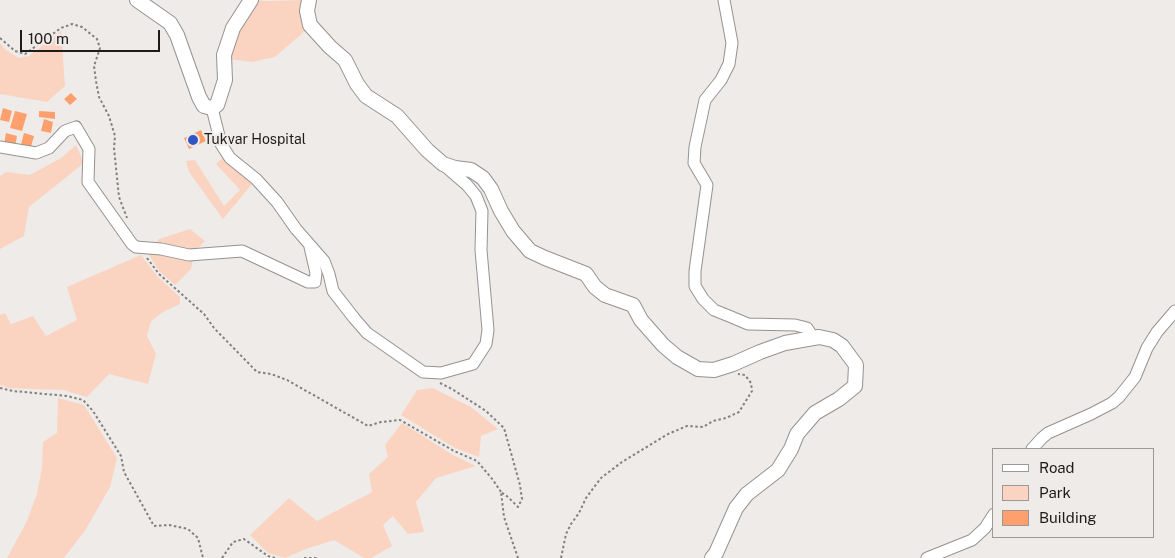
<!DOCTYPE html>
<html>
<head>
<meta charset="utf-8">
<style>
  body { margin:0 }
  #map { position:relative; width:1175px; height:558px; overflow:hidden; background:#efebe9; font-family:"Public Sans",sans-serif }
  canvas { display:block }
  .legend { position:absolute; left:992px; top:448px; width:162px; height:90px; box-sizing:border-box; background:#efebe9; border:1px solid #9b9897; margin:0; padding:6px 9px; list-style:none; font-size:15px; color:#1e1c1b }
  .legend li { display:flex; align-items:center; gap:10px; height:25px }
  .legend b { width:25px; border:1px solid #9b9897 }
  .scale { position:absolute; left:20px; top:30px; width:140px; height:22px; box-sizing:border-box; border:2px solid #1e1c1b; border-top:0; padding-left:6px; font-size:15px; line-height:18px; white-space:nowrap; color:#1e1c1b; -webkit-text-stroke:4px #efebe9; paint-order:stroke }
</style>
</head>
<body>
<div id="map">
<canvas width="1175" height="558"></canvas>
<ul class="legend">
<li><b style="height:6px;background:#fff"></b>Road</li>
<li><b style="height:14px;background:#fad4c1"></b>Park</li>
<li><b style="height:14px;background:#fea06d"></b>Building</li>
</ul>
<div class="scale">100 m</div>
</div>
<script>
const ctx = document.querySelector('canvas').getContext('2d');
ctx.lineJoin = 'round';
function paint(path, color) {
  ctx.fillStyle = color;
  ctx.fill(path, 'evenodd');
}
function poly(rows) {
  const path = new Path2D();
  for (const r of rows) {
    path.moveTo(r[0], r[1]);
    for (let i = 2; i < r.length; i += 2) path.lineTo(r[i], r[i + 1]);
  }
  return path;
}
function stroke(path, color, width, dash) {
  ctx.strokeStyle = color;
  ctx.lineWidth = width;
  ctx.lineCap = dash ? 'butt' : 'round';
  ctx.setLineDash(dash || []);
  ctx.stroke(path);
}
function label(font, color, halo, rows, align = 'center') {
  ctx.font = font + ' "Public Sans",sans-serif';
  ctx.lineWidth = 4;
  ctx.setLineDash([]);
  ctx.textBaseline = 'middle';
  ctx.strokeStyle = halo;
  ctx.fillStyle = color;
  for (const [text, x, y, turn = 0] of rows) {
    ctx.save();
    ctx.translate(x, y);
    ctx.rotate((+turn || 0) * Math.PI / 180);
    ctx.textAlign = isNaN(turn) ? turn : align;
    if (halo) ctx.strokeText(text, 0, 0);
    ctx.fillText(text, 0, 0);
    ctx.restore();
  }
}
const green = poly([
  [256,0,267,1,302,0,300,7,306,30,275,57,252,62,228,59,235,32],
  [61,31,65,86,47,102,0,94,0,43,6,50,19,58,29,56],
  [76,145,84,163,29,207,24,236,0,249,0,176,6,172,30,175,61,158],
  [223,157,252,184,223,219,189,172,186,161,195,160,224,206,240,190,216,164],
  [190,229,205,241,194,252,154,245,159,239],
  [146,250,193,259,191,269,175,285,159,271],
  [141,255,158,277,180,297,180,304,163,312,151,321,147,336,156,354,148,384,109,374,87,397,63,390,9,388,0,385,0,315,5,313,11,324,33,316,46,336,77,320,67,287],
  [433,388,471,407,498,429,481,436,479,457,455,448,401,415,417,390],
  [58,398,84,405,117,458,110,487,86,529,64,558,7,558,27,521,37,494,42,467,43,442,57,433],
  [402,423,453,455,476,466,436,478,416,502,424,532,408,534,393,516,383,525,392,546,371,558,364,558,334,540,306,549,285,558,268,553,250,535,289,498,317,521,372,492,369,474,388,457,385,445]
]);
const building = poly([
  [71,93,77,99,70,105,64,99],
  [3,108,12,111,9,122,0,120],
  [15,111,27,114,22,131,10,128],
  [39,111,55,112,55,119,39,117],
  [44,119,53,122,51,133,41,131],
  [201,130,206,141,189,149,184,138],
  [6,133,17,136,15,147,4,144],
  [24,133,34,136,30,150,20,148]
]);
const path = poly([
  [0,38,15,51,25,54,61,28,72,24,82,27,97,39,100,48,94,66,96,81,99,97,109,116,115,136,114,148,119,197,127,218],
  [147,258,159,274,204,314,214,328,257,372,271,374,287,380,368,426,381,422,400,420,454,451,477,461,493,480,501,492],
  [440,383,452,389,486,411,504,428,520,485,522,499,518,507,508,497,501,492,504,517,518,558],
  [0,388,13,391,67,396,83,400,93,411,121,456,124,472,154,526,169,525,188,529,198,538,203,558],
  [222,558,233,542,244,539,268,556,275,558],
  [304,558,317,558],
  [561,558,566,534,571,524,579,513,586,498,601,478,622,462,668,434,687,426,703,427,713,421,726,418,739,412,752,391,751,383,745,375,738,374]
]);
const minor = poly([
  [724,0,732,43,729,64,721,80,705,100,695,147,694,163,707,185,695,271,695,286,703,299,714,310,729,316,748,324,795,325,807,328,813,337],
  [212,108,221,144,230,158,256,179,277,202,296,229,324,261,329,274,333,291,354,318,367,333,423,372,441,373,473,364,486,344,488,330,481,250,482,211,476,196,467,185,445,166],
  [0,147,36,153,49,148,65,131,76,127,89,149,88,182,132,244,136,247,161,249,189,255,242,251,308,282,315,282,316,273,310,247],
  [1032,449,1042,438,1048,433,1091,414,1112,403,1119,397,1135,377,1147,348,1157,332,1175,311],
  [927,558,972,540,985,528,994,514]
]);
const major = poly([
  [137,0,170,23,177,35,199,97,204,106,212,108,217,105,225,80,224,55,233,28,251,0],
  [309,0,307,11,310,25,330,47,345,60,357,84,366,96,397,116,427,150,443,164,455,168,471,170,483,178,491,189,501,211,513,231,530,251,545,258,586,274,595,287,605,295,633,305,641,320,663,345,677,357,698,369,714,370,733,364,760,352,785,343,819,337,833,340,842,346,856,365,855,386,839,399,815,413,797,434,791,449,778,470,747,494,736,508,716,553,712,558]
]);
const markers = [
  [193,140,6,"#3056c6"]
];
const poiNames = [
  ["Tukvar Hospital",204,140]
];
paint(green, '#fad4c1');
paint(building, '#fea06d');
stroke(minor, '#959290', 13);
stroke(major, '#959290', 16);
stroke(path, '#827f7e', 2, [2.5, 2.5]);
stroke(minor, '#fff', 11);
stroke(major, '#fff', 14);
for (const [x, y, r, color] of markers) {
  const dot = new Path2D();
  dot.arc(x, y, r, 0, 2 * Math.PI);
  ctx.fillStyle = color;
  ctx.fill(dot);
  stroke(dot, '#efebe9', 2);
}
label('14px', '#1e1c1b', '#efebe9', poiNames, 'left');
</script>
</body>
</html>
